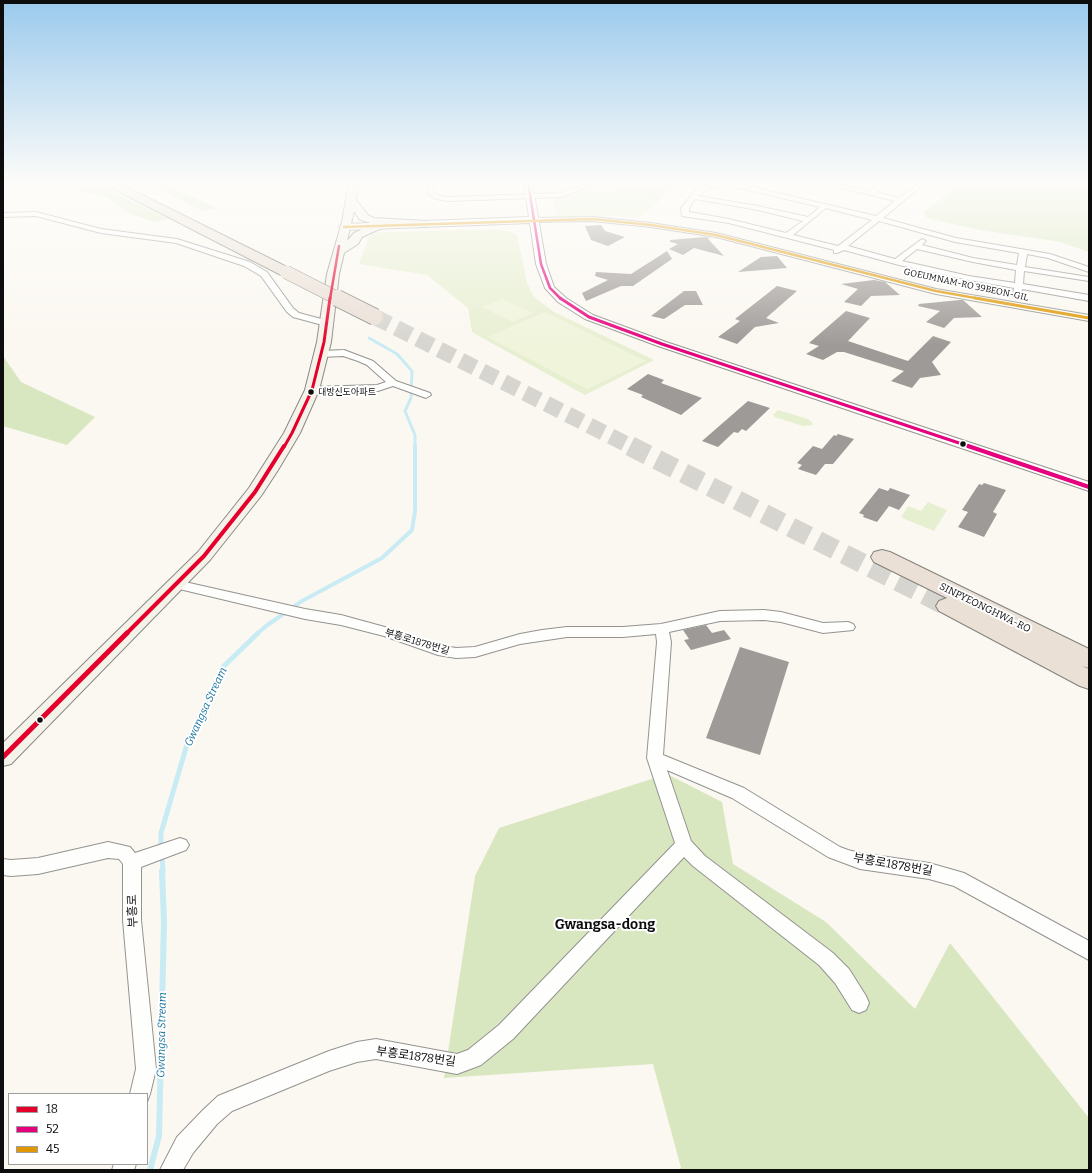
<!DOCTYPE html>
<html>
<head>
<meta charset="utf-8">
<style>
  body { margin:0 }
  #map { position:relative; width:1092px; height:1173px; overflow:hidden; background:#fbf8f1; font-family:Bitter,serif }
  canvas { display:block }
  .frame { position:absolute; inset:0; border:4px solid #0d0d0d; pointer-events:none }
  .legend { position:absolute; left:8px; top:1093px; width:140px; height:72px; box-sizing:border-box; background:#fff; border:1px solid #9e9e9e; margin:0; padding:5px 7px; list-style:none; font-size:12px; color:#0d0d0d }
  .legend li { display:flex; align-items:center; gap:8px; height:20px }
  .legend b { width:20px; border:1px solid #9e9e9e }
</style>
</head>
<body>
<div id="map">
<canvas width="1092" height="1173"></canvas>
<div class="frame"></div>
<ul class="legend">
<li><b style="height:5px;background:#e4002b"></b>18</li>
<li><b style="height:5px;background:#e5007d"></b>52</li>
<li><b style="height:5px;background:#e09701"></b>45</li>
</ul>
</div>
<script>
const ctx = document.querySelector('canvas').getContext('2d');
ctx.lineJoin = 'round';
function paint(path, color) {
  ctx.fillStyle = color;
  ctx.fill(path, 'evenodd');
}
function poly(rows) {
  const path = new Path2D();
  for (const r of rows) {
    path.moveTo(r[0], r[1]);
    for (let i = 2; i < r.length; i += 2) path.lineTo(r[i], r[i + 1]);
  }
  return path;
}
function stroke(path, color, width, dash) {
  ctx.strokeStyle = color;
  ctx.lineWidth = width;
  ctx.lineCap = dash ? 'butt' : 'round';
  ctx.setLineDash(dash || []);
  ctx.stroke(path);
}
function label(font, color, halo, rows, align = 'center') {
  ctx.font = font + ' Bitter,"Noto Sans KR",serif';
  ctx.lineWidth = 4;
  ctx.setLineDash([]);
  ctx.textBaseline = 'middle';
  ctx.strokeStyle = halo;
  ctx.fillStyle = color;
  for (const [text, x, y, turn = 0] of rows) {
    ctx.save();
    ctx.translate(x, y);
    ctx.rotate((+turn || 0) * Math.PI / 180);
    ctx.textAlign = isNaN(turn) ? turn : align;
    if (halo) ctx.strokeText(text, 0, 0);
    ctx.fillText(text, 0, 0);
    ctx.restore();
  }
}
const green = poly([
  [603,182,635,182,606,198,661,200,640,217,556,215,553,200],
  [498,229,517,234,527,283,534,297,554,312,654,360,585,395,472,332,468,308,427,275,359,264,369,236,380,232],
  [778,410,808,419,812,422,813,425,803,426,775,417,773,415],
  [928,502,947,510,934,531,902,518,902,516,908,506,921,511]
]);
const forest = poly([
  [57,182,94,182,168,219,155,222,126,212,109,198,72,190],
  [146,182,161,182,218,209,202,211],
  [635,182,681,182,660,197,661,200,605,198],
  [940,182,1009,182,1017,185,1041,187,1048,182,1089,182,1089,252,1060,242,980,230,927,218,923,212,950,192],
  [3,356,21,382,95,417,67,445,3,426],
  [667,774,722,802,733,864,826,922,915,1009,950,943,1089,1118,1089,1170,677,1170,681,1168,653,1064,444,1078,475,876,499,828]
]);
const pitch = poly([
  [503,299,533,313,512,322,482,307],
  [545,312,646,361,587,389,487,337]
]);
const streamFar3 = poly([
  [369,338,397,354,412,371,411,398,405,411,415,435,415,447]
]);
const streamFar2 = poly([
  [257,634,266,626,302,601,382,558,412,530,415,511,415,446]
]);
const streamFar1 = poly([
  [161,848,161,833,188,741,223,667,258,633],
  [162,855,163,872]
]);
const stream = poly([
  [150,1170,159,1136,164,922,162,871]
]);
const building = poly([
  [601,225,605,231,625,237,608,246,591,240,585,226],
  [705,237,710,238,708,239,724,256,694,248,683,255,669,249,678,244,670,242,670,240],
  [667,251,672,259,633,286,621,286,586,301,582,293,608,280,595,276,596,272,631,274],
  [777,256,787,268,738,272,761,257],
  [874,280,885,282,900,295,871,296,861,306,844,302,858,289,841,284],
  [777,286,797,291,766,318,779,323,755,327,737,344,718,337,740,321,735,319],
  [684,291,696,291,703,305,685,305,664,319,651,316],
  [960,300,963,300,982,317,954,318,944,328,926,322,940,311,918,306,919,304],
  [846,311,870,318,848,341,908,361,933,336,951,342,932,362,941,375,920,378,912,388,891,381,904,371,844,352,837,352,823,360,806,354,819,346,809,343],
  [648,374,664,380,661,383,702,398,681,415,641,397,643,395,627,389],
  [748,401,770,408,746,431,742,429,738,433,734,432,718,447,702,441],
  [838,434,854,439,833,464,825,464,816,475,798,469,802,465,797,463,813,446,822,449,834,435,836,436],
  [984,483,1006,490,993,512,997,514,984,537,958,527,968,512,962,510,979,484,982,485],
  [879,488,888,491,890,488,910,495,899,510,889,506,877,522,863,517,864,515,859,513],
  [706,625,712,633,724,630,731,639,691,650,684,640,689,639,683,630],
  [740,647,789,662,760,755,706,738]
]);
const trunkTunnelFar1 = poly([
  [375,317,632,447]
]);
const trunkTunnel = poly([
  [630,446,947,606]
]);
const minor = poly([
  [427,182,433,182,433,192,440,196,448,197,561,193,591,182,600,182,562,197,448,201,436,199,428,194,427,182],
  [723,182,735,183,876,216,895,201,817,182,828,182,869,191,882,182,889,182,876,192,899,198,915,186,924,182,932,182,919,188,883,218,956,238,1050,254,1089,267,1089,272,1048,258,1027,254,1025,267,1089,277,1089,281,1024,271,1023,284,1089,295,1089,301,1022,289,1021,296,1017,299,1013,296,1014,288,969,280,899,265,844,250,837,253,834,253,834,250,729,223,682,216,681,208,697,189,703,186,723,182],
  [723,186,735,187,820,207,808,217,758,206,698,196,707,189,723,186],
  [695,199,758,210,803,221,786,233,729,219,689,212,689,208,695,199],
  [826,208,872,220,838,246,793,235,826,208],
  [879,221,955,242,1019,253,1017,265,973,258,922,245,926,241,922,239,895,259,848,246,879,221],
  [917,249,973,262,1016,270,1015,283,969,276,902,261,917,249],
  [36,212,101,229,177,239,250,262,267,272,293,308,299,313,329,321,330,323,326,326,293,317,287,312,261,276,244,266,176,243,101,233,36,216,3,217,3,213,36,212],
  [592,217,651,223,716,233,936,289,1089,315,1089,321,936,294,716,237,651,227,592,221,534,222,530,220,534,218,592,217],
  [344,350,373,361,396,381,430,393,431,395,426,398,393,386,378,391,308,392,307,390,308,388,312,387,377,385,386,382,367,365,358,361,343,356,321,357,316,354,321,351,344,350],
  [176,580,305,609,341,615,392,629,439,645,456,648,475,647,520,634,542,630,567,627,623,627,661,624,720,611,764,610,781,612,823,623,848,622,853,624,855,627,853,630,823,633,781,622,764,620,720,621,669,632,671,642,663,755,744,788,840,847,848,850,860,853,929,863,964,873,1089,941,1089,960,954,886,929,879,860,869,828,857,732,798,667,770,691,841,705,856,833,953,849,969,866,996,869,1003,866,1010,859,1013,852,1010,835,983,819,965,693,866,684,857,513,1039,481,1065,457,1074,376,1059,357,1062,329,1071,232,1111,217,1124,193,1153,183,1170,160,1170,177,1137,203,1110,218,1096,329,1051,357,1042,376,1039,457,1054,468,1050,499,1025,675,843,647,758,657,642,656,634,623,637,567,637,520,644,475,657,456,658,438,655,384,636,341,625,305,619,171,587,170,584,171,581,176,580],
  [180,838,186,840,189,845,186,850,141,867,141,920,156,1069,150,1094,147,1102,147,1094,130,1094,136,1069,123,920,123,864,119,859,108,858,38,874,11,876,3,875,3,859,11,860,38,858,108,842,130,847,135,853,180,838],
  [114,1164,136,1164,134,1170,112,1170,114,1164]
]);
const tertiary = poly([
  [524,182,532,182,546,264,554,287,566,298,593,315,666,342,1089,482,1089,491,658,346,585,319,558,302,545,288,536,264,530,223,344,230,339,227,344,224,529,217,524,182]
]);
const secondary = poly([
  [349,182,359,182,356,200,368,215,374,218,427,221,432,224,427,227,383,225,382,228,362,237,358,244,344,253,339,274,331,342,319,390,300,433,278,470,261,496,210,560,11,764,3,766,3,743,198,552,249,488,284,433,305,390,317,342,327,274,342,222,349,182],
  [354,211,359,219,373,224,354,233,347,241,354,211]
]);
const trunk = poly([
  [102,182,116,182,291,269,293,272,291,275,286,276,281,275,104,184,102,182],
  [882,550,890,552,1089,649,1089,668,1082,666,1089,669,1089,689,1080,686,939,611,936,606,939,601,947,598,874,562,871,557,874,552,882,550]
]);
const trunkBridgeFar1 = poly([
  [286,272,339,299]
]);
const trunkBridge = poly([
  [337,298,375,317]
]);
const bus1Far3 = poly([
  [330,299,339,246]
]);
const bus1Far2 = poly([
  [284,447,292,433,312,390,324,342,330,298]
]);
const bus1Far1 = poly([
  [126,634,204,556,255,492,284,446]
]);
const bus1 = poly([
  [3,757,127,633]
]);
const bus2Far2 = poly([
  [528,182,541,264,550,288,561,299]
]);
const bus2Far1 = poly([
  [560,298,589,317,662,344,971,447]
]);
const bus2 = poly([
  [968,446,1089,487]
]);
const bus3Far1 = poly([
  [344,227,592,219,651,225,716,235,936,291,981,299]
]);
const bus3 = poly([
  [975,298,1089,318]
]);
const markers = [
  [311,392,3.5,"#0d0d0d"],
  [963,444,3.5,"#0d0d0d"],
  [40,720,3.5,"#0d0d0d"]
];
const farStreetnames = [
  ["GOEUMNAM-RO 39BEON-GIL",966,285,12]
];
const busNames = [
  ["대방신도아파트",318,392]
];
const streetNames = [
  ["SINPYEONGHWA-RO",985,608,26],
  ["부흥로1878번길",417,642,17]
];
const waterNames = [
  ["Gwangsa Stream",206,707,-65],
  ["Gwangsa Stream",162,1035,-89]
];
const nearStreetnames = [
  ["부흥로1878번길",893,865,10],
  ["부흥로",133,911,-92],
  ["부흥로1878번길",416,1057,8]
];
const nearQuarternames = [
  ["Gwangsa-dong",605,925]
];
paint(green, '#e7efd1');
paint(forest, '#d9e7c0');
paint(pitch, '#f0f4db');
stroke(streamFar3, '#c8ebf4', 3);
stroke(streamFar2, '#c8ebf4', 4);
stroke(streamFar1, '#c8ebf4', 5);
stroke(stream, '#c8ebf4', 6);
paint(building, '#9e9a97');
stroke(trunkTunnelFar1, '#d7d5cf', 16, [16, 8]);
stroke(trunkTunnel, '#d7d5cf', 20, [20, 10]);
stroke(minor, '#949390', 2);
stroke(tertiary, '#949390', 2);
stroke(secondary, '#8b8986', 2);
stroke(trunk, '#81807d', 2);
paint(minor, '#fefefd');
paint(tertiary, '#fefefd');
paint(secondary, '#f5f2e9');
paint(trunk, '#eae0d6');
stroke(trunkBridgeFar1, '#81807d', 14, []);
stroke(trunkBridge, '#81807d', 18, []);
stroke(trunkBridgeFar1, '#eae0d6', 13);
stroke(trunkBridge, '#eae0d6', 16);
stroke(bus1Far3, '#e4002b', 2.5);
stroke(bus1Far2, '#e4002b', 3);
stroke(bus1Far1, '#e4002b', 4);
stroke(bus1, '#e4002b', 5);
stroke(bus2Far2, '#e5007d', 2.5);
stroke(bus2Far1, '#e5007d', 3);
stroke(bus2, '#e5007d', 4);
stroke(bus3Far1, '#e09701', 2.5);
stroke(bus3, '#e09701', 3);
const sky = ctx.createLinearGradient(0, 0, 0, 346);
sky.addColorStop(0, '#9bcaed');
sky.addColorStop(0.53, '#fdfcf9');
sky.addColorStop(1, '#fdfcf900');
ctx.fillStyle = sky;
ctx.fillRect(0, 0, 1092, 346);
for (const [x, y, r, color] of markers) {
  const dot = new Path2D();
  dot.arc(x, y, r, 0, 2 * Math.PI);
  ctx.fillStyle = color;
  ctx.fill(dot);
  stroke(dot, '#fff', 1.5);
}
label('9px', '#0d0d0d', '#fff', farStreetnames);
label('9px', '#0d0d0d', '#fff', busNames, 'left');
label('10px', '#0d0d0d', '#fff', streetNames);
label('italic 11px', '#18749d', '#fff', waterNames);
label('12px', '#0d0d0d', '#fff', nearStreetnames);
label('bold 14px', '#0d0d0d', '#fff', nearQuarternames);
</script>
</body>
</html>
